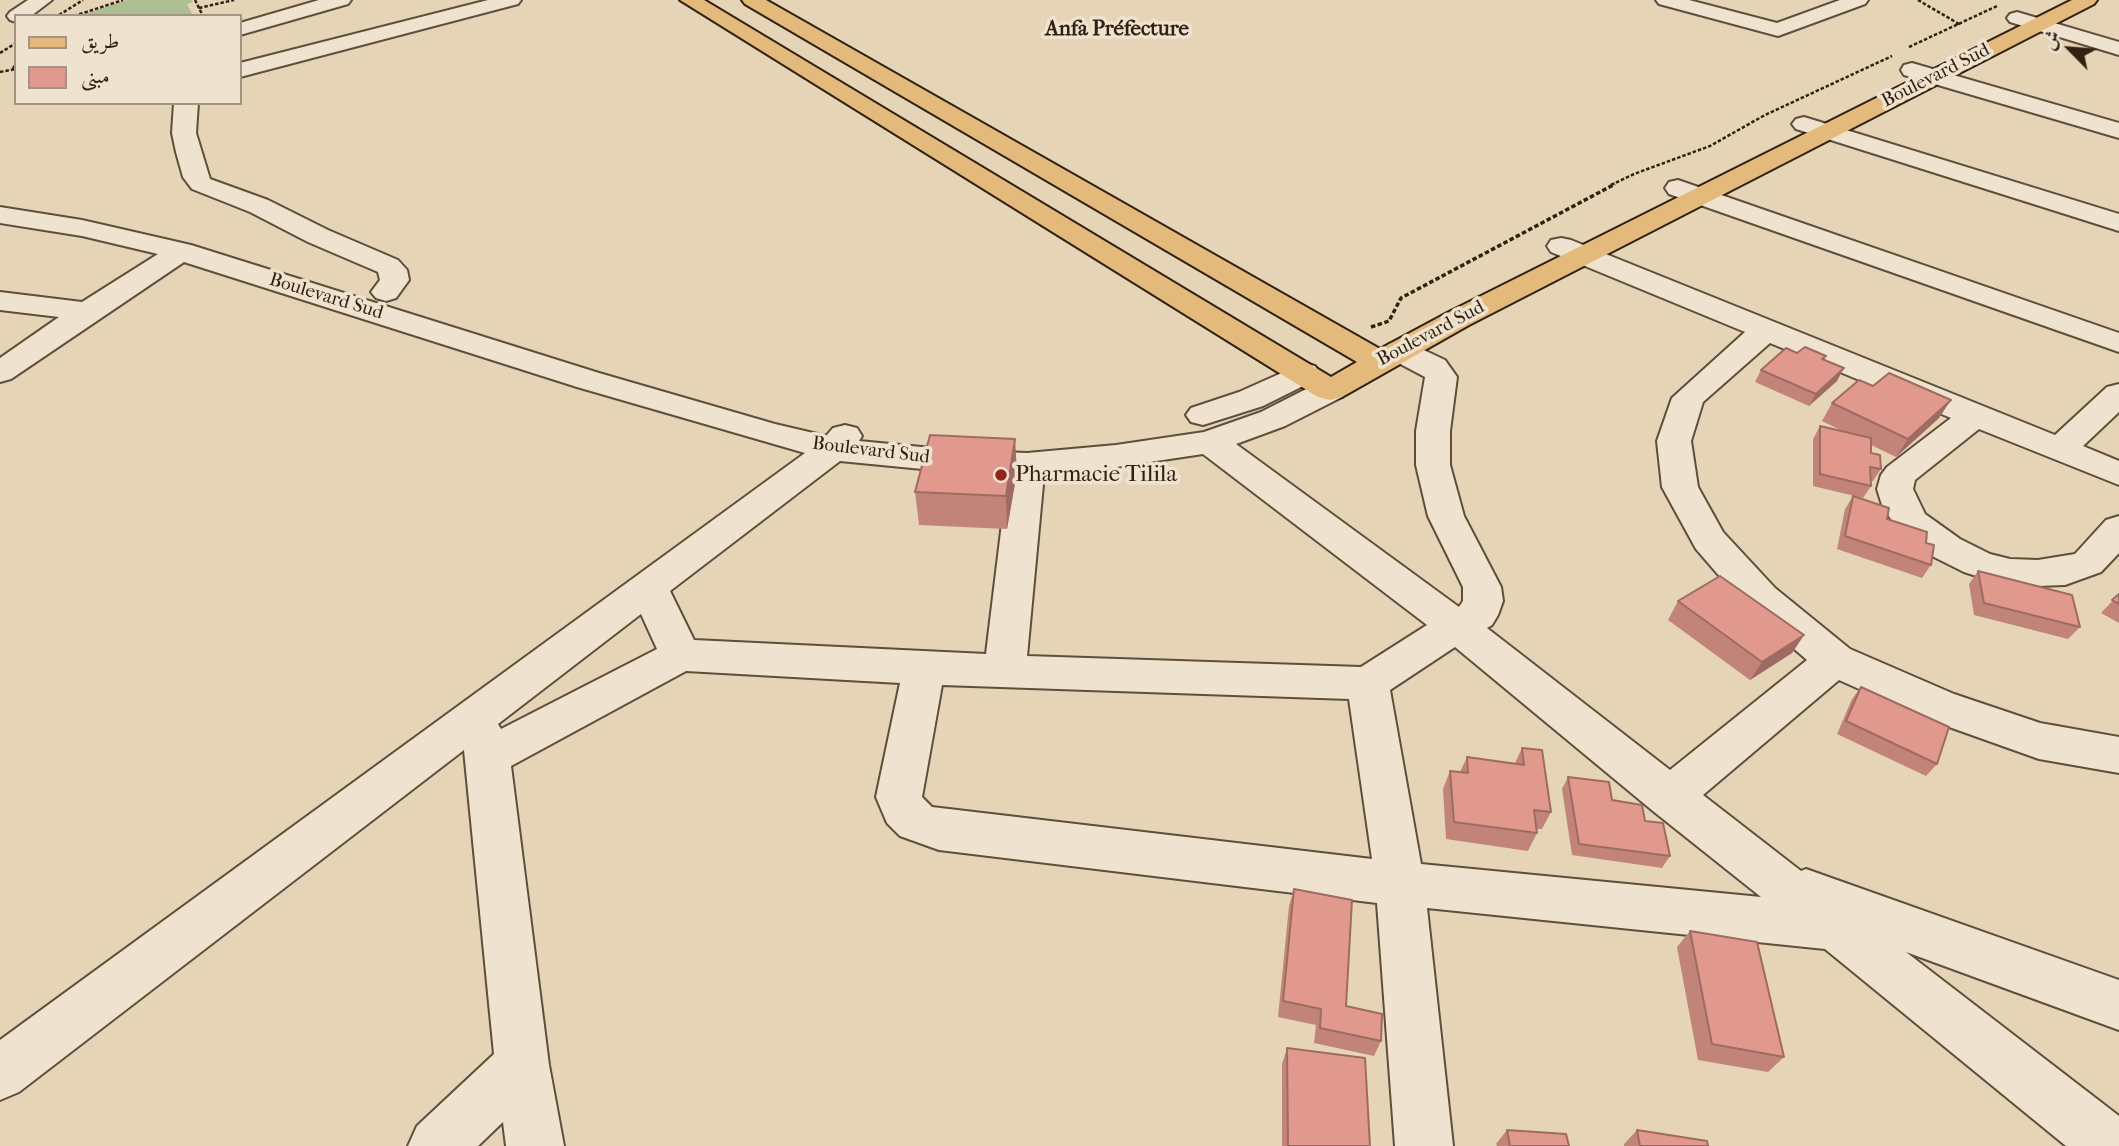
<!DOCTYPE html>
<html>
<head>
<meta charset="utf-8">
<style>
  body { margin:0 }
  #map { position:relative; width:2119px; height:1146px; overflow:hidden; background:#e6d4b6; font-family:"IM FELL French Canon",Amiri,serif }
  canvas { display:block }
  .legend { position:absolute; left:14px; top:14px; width:228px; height:91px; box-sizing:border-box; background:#efe3d0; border:2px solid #a39584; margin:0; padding:9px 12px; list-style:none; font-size:21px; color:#312112 }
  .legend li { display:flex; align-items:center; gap:14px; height:35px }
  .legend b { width:35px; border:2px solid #a39584 }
  .north { position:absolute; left:2035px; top:14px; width:70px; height:70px; -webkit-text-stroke:5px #efe3d0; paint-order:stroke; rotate:295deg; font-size:19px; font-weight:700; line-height:28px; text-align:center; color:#312112 }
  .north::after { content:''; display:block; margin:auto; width:24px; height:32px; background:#312112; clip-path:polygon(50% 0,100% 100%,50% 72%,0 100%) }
</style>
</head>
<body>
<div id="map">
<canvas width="2119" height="1146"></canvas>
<ul class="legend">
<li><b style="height:9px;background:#e3ba7b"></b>طريق</li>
<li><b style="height:19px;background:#e1998d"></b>مبنى</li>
</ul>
<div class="north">ش</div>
</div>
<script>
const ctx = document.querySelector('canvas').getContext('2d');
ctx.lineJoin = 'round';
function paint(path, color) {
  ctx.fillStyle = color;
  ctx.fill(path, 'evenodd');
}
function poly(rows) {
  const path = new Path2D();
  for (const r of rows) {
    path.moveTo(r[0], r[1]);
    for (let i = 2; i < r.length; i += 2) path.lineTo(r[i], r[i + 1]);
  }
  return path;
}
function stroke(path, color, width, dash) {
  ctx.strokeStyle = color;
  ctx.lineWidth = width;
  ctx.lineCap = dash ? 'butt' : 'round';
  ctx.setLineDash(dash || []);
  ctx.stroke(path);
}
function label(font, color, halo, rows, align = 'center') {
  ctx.font = font + ' "IM FELL French Canon",serif';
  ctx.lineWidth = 7;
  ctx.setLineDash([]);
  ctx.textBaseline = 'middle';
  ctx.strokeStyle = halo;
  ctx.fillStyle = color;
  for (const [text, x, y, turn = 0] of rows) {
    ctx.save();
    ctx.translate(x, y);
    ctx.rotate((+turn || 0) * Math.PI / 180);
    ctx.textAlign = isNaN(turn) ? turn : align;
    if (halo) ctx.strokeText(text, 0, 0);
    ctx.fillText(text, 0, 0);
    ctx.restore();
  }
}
const green = poly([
  [127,0,191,0,193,2,187,4,193,16,78,16]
]);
const pathFar1 = poly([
  [195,0,203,16],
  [1918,0,1959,24],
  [199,8,234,0],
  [59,15,83,0],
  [74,16,123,0],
  [1909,47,1997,6],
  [0,53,16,43],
  [13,69,16,62],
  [0,72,16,69],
  [1611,185,1634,174,1710,146,1765,115,1892,56]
]);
const path = poly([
  [1371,327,1389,321,1401,298,1615,184]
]);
const minor = poly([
  [28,0,52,0,31,16,16,16,16,22,10,20,7,16,10,12,28,0],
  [319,0,351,0,348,4,240,35,240,23,319,0],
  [488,0,521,0,518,4,240,77,240,63,488,0],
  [1656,0,1689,0,1777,23,1840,0,1868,0,1865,4,1778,36,1659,4,1656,0],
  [2017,12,2119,42,2119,55,2010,22,2007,18,2010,14,2017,12],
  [1912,63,2119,123,2119,138,1904,75,1901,70,1904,65,1912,63],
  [174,103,198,103,196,133,210,179,268,200,328,230,398,260,407,270,409,280,396,298,386,301,376,298,371,292,380,280,378,272,308,242,250,212,192,189,183,177,176,152,172,133,174,103],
  [1804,117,2119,214,2119,231,1796,129,1792,124,1796,119,1804,117],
  [1678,180,2119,333,2119,352,1669,194,1665,188,1669,182,1678,180],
  [0,207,82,220,191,245,599,373,775,424,826,436,833,428,845,425,857,428,862,436,859,441,953,450,1027,453,1116,445,1204,432,1261,412,1318,383,1330,380,1342,383,1346,390,1342,397,1285,426,1236,444,1459,607,1463,601,1463,587,1428,516,1416,465,1416,431,1425,377,1389,358,1384,351,1389,344,1400,342,1411,344,1445,360,1457,377,1450,431,1450,465,1464,516,1501,587,1503,601,1498,615,1492,625,1487,628,1670,770,1807,660,1747,608,1696,549,1662,487,1657,441,1672,398,1745,332,1551,252,1547,246,1551,240,1561,238,1571,240,2055,435,2107,387,2119,384,2119,412,2083,446,2119,461,2119,485,1979,429,1915,480,1913,489,1925,514,1960,539,1990,554,2010,559,2038,560,2075,554,2106,520,2119,516,2119,553,2101,572,2065,585,2010,587,1964,572,1934,557,1899,532,1882,505,1877,489,1881,475,1887,467,1951,418,1770,343,1703,402,1691,441,1698,487,1723,532,1775,588,1850,649,1954,694,2040,723,2119,737,2119,773,2039,759,1924,718,1839,680,1703,795,1801,871,1806,869,2119,980,2119,1030,1906,952,2119,1116,2119,1146,2066,1146,1825,949,1427,908,1453,1146,1395,1146,1377,903,939,850,900,836,887,823,876,797,900,683,686,671,511,766,549,1065,564,1146,506,1146,503,1122,478,1146,408,1146,417,1126,494,1054,464,750,19,1092,0,1100,0,1040,805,453,577,387,184,262,11,379,0,382,0,358,59,317,0,310,0,292,82,302,158,254,82,236,0,223,0,207],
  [1203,454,1427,625,1361,667,1027,656,1044,474,1116,467,1203,454],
  [840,461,953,472,1008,474,986,654,694,640,670,591,840,461],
  [641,614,657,649,501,729,498,724,641,614],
  [1455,647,1653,811,1761,897,1421,864,1390,690,1455,647],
  [942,685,1349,699,1372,859,932,807,922,797,942,685],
  [1304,363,1315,366,1320,373,1315,380,1263,406,1203,425,1191,422,1186,415,1191,408,1239,392,1304,363]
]);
const major = poly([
  [680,0,704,0,1331,377,1357,362,745,4,742,0,766,0,1380,349,1447,313,2072,0,2097,0,2094,4,1469,325,1342,397,1330,400,1318,397,680,0]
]);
const wall = poly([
  [1797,353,1826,356,1824,360,1837,381,1809,406,1755,382,1761,370],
  [1832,403,1939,418,1896,457,1871,445,1871,453,1881,469,1873,481,1871,481,1871,486,1863,498,1813,486,1813,439,1820,426,1844,432,1822,421],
  [1017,472,1007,529,919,525,915,492],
  [1853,496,1887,519,1926,543,1931,565,1922,578,1837,549,1845,509],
  [1978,571,2080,627,2068,639,1974,615,1969,584],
  [2119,594,2119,623,2101,613],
  [1678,601,1804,635,1792,653,1750,680,1668,620],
  [1861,687,1937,764,1926,776,1837,734,1852,699],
  [1522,748,1551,812,1542,829,1536,829,1537,833,1528,851,1446,839,1443,789,1450,771,1460,772,1467,757,1515,763],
  [1568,777,1612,800,1645,821,1670,856,1662,868,1572,855,1562,789],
  [1294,889,1346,1006,1381,1041,1374,1056,1314,1043,1316,1025,1278,1017,1289,906],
  [1690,931,1784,1057,1768,1072,1698,1060,1677,947],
  [1287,1048,1370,1146,1282,1146,1282,1064],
  [1507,1130,1569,1146,1497,1146,1496,1144],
  [1637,1130,1708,1146,1624,1146,1624,1144]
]);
const shadedWall = poly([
  [1844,368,1837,381,1809,406,1816,394],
  [1951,400,1939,418,1896,457,1908,439],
  [1015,439,1017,472,1007,529,1006,496],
  [1804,635,1792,653,1750,680,1762,662]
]);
const building = poly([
  [1805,347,1826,356,1822,359,1844,368,1816,394,1761,370,1786,348,1797,353,1805,347],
  [1889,373,1951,400,1908,439,1832,403,1859,380,1873,386,1889,373],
  [1820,426,1871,438,1871,453,1880,455,1881,469,1870,467,1871,486,1820,474,1820,426],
  [930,435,1015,439,1006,496,915,492,930,435],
  [1853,496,1889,508,1887,519,1927,532,1926,543,1934,545,1931,565,1845,536,1853,496],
  [1978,571,2072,595,2080,627,1984,603,1978,571],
  [1720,576,1804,635,1762,662,1678,601,1720,576],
  [2119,594,2119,604,2112,600,2119,594],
  [1861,687,1949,727,1937,764,1846,721,1861,687],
  [1522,748,1542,750,1551,812,1534,810,1537,833,1454,822,1450,771,1468,773,1467,757,1524,765,1522,748],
  [1568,777,1609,782,1612,800,1642,805,1645,821,1663,823,1670,856,1579,844,1568,777],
  [1294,889,1352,900,1346,1006,1382,1014,1381,1041,1320,1028,1321,1009,1283,1001,1294,889],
  [1690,931,1757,942,1784,1057,1712,1044,1690,931],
  [1287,1048,1365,1058,1370,1146,1288,1146,1287,1048],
  [1507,1130,1566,1134,1569,1146,1510,1146,1507,1130],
  [1637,1130,1707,1141,1708,1146,1640,1146,1637,1130]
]);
const markers = [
  [1001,475,7,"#8f2418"]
];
const farStreetnames = [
  ["Boulevard Sud",1936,76,-27],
  ["Boulevard Sud",326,297,17],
  ["Boulevard Sud",1431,334,-28],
  ["Boulevard Sud",871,451,7]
];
const farNeighbourhoodnames = [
  ["Anfa Préfecture",1117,30]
];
const poiNames = [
  ["Pharmacie Tilila",1015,475]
];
paint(green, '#aebe93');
stroke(minor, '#5e4e3b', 4);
stroke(major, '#312112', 4);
stroke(pathFar1, '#312112', 2.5, [3.5, 2]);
stroke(path, '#312112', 3.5, [4.5, 2.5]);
paint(minor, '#efe3d0');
paint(major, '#e3ba7b');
paint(wall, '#c28479');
paint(shadedWall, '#9e6b63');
paint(building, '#e1998d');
stroke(building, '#9e6b63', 2);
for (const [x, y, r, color] of markers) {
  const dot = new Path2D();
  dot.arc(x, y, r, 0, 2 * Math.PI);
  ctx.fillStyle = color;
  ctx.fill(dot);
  stroke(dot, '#efe3d0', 2.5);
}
label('19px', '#312112', '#efe3d0', farStreetnames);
label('bold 21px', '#312112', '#efe3d0', farNeighbourhoodnames);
label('23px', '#312112', '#efe3d0', poiNames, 'left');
</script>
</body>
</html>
